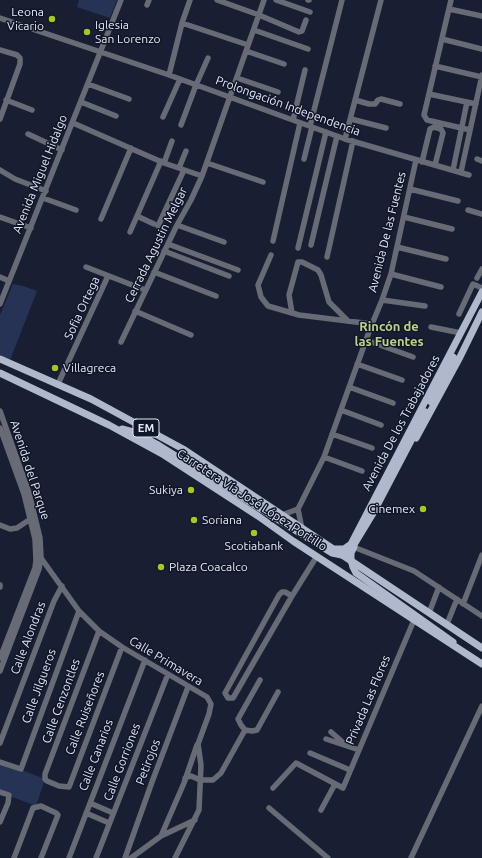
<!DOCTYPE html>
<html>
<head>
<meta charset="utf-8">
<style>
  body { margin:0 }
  canvas { display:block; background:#181f32 }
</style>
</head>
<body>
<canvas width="482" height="858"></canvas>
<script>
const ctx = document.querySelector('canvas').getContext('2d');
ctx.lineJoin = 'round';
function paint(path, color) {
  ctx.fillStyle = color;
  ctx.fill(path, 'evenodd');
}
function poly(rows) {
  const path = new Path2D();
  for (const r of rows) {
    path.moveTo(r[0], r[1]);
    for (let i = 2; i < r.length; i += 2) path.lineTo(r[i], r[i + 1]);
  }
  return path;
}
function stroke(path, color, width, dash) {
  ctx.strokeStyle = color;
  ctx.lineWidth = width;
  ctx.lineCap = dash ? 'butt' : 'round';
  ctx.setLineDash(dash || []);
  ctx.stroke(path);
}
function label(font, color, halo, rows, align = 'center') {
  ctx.font = font + ' Ubuntu,sans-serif';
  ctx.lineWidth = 3;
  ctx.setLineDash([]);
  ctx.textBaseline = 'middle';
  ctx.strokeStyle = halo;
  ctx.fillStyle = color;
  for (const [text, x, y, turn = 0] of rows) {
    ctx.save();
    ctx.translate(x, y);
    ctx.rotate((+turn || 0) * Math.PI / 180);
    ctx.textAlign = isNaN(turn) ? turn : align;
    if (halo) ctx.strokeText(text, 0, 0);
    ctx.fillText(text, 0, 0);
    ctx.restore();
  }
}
const green = poly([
  [79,0,117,0,110,18,77,7],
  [13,284,23,286,37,291,10,360,0,356,0,315],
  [0,762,45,779,36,806,0,792]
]);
const minor = poly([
  [217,0,259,15,299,32,302,31,306,20],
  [276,0,310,12],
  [308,0,309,0],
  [451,0,424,115,427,120,470,130],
  [147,5,149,0],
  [449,9,482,16],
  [0,18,169,75,345,139,469,175],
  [182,23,248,45],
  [254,30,308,49],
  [442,39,482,49],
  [0,50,17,55,20,58,20,64,0,119],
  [246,51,284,64],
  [435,66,482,77],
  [169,75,182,23,190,0],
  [237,78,278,92],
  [88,84,129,99],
  [429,94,476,104],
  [6,100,32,110],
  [355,100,369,104,375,104,378,100,381,99,400,104],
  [81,102,116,116],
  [163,117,180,79],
  [351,119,386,128],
  [293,120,305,70],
  [73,123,164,163,202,176],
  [181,125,196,85,208,58],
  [310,126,342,0],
  [28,134,62,150],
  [345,139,381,0],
  [304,159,312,127],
  [477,159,482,161],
  [422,162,430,129,434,127,441,129,443,133,435,165],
  [164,163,172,141],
  [207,163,263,182],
  [179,168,186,151],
  [0,170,15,179,46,191],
  [453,170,467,102],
  [461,172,482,75],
  [410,189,458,201],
  [43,198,76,210],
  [468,210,482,214],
  [137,216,154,224],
  [0,217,31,228],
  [404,217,452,229],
  [101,219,131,148],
  [177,225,224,242],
  [158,226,184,170],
  [130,232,161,161],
  [273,241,300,123],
  [168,244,238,270],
  [311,245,337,136],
  [397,247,446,259],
  [298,248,326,132],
  [164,251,229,276],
  [271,255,258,285,261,297,268,306,299,315,372,324],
  [327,257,353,141],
  [86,267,145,290],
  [154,272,216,296],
  [391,274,441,287],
  [0,277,9,281],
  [477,278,482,269],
  [382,300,425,306],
  [0,304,121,0],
  [135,311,191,335],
  [292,313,289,295,298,262,302,262,318,270,321,275,329,302,348,321],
  [459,314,473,284,482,288],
  [431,327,461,333],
  [366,340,413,357],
  [121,342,177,225,191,200,202,176,264,0],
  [357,364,402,380],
  [58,384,108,276],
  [349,387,393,403],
  [341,410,381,425],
  [0,411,29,493,40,538,41,557,39,569,0,671],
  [0,428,24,494,35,539,36,560,35,568,0,658],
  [332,434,372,448],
  [324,457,362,471],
  [282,515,298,509],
  [0,525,10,529,17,528,32,518],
  [302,529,298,509,324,457,370,329,382,300,391,274,416,160],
  [351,546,414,571,482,616],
  [36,551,79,611,99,631,122,647,207,697,211,704,209,714,198,744,201,765,199,810,175,858],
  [0,585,0,587],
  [292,596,233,698,228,698,225,693,279,595,282,592,285,592,292,596,317,556],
  [463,604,482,555],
  [429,613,439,587],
  [447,624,457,599],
  [99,631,45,774,45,779,47,781,59,786,69,787,122,647],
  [260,680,238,719,241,725,245,730,252,731,257,730,278,692],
  [331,732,346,745],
  [326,739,359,750],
  [0,743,54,601,62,586],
  [310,753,350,770],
  [0,762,21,769,79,611],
  [185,778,191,776,200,780,213,780,221,773,245,730],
  [273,788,296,763,343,788,414,620],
  [0,792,9,795,8,803,0,822],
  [90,803,113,813],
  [269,808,328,858],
  [321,810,335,784],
  [86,813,109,823],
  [161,836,184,783,197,745],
  [14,858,33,808,41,806,56,813,58,815,41,858],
  [69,858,145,660],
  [96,858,168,674],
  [125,858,152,782,188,687],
  [131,858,161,836,195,820],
  [411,858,482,706]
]);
const major = poly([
  [0,359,91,399,183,449,482,648],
  [0,373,109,425,164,455,258,516,293,541,482,664],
  [431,402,453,357],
  [122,429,137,433,158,445],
  [416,438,460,357,482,312],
  [334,549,344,549,351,544,482,292]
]);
const majorBridge = poly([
  [158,445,332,553,342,555,346,554,352,548,372,515,426,412],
  [354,547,351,553,351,560,353,567,356,573,453,642]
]);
const markers = [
  [52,19,4,"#a6c821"],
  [87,32,4,"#a6c821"],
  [55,368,4,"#a6c821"],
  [191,490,4,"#a6c821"],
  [423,509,4,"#a6c821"],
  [194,520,4,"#a6c821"],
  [254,533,4,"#a6c821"],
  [161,567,4,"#a6c821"]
];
const shields = [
  [146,428,26]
];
const shieldNames = [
  ["EM",146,428]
];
const poiNames = [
  ["Leona",44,12,"right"],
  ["Vicario",44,26,"right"],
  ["Iglesia",95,25],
  ["San Lorenzo",95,39],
  ["Villagreca",63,368],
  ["Sukiya",183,490,"right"],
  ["Cinemex",415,509,"right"],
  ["Soriana",202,520],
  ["Scotiabank",254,546,"center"],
  ["Plaza Coacalco",169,567]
];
const streetNames = [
  ["Prolongación Independencia",288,106,20],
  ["Avenida Miguel Hidalgo",40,174,-68],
  ["Avenida De las Fuentes",387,232,-76],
  ["Cerrada Agustin Melgar",156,245,-64],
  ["Sofia Ortega",82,308,-65],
  ["Avenida De los Trabajadores",401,423,-62],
  ["Avenida del Parque",30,470,72],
  ["Carretera Vía José López Portillo",252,500,33],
  ["Calle Alondras",28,638,-69],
  ["Calle Primavera",166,661,31],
  ["Calle Jilgueros",39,686,-70],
  ["Privada Las Flores",368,700,-67],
  ["Calle Cenzontles",61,701,-70],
  ["Calle Ruiseñores",85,713,-69],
  ["Calle Canarios",96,755,-69],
  ["Calle Gorriones",122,762,-69],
  ["Petirojos",148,762,-69]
];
const neighbourhoodNames = [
  ["Rincón de",389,327],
  ["las Fuentes",389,342]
];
paint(green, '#263355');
stroke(minor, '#676b75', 5.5);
stroke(major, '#afb8cd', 7);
stroke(majorBridge, '#afb8cd', 7);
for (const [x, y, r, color] of markers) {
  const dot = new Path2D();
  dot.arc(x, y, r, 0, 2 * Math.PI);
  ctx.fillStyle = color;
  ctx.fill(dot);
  stroke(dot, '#0f1628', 1.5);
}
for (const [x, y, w] of shields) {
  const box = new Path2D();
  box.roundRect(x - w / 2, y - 9, w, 18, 3);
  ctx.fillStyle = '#0f1628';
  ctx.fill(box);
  stroke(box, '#e3e9f6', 1);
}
label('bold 11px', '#e3e9f6', null, shieldNames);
label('12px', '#e3e9f6', '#0f1628', poiNames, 'left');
label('12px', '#e3e9f6', '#0f1628', streetNames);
label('bold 13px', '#bed389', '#0f1628', neighbourhoodNames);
</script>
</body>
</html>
